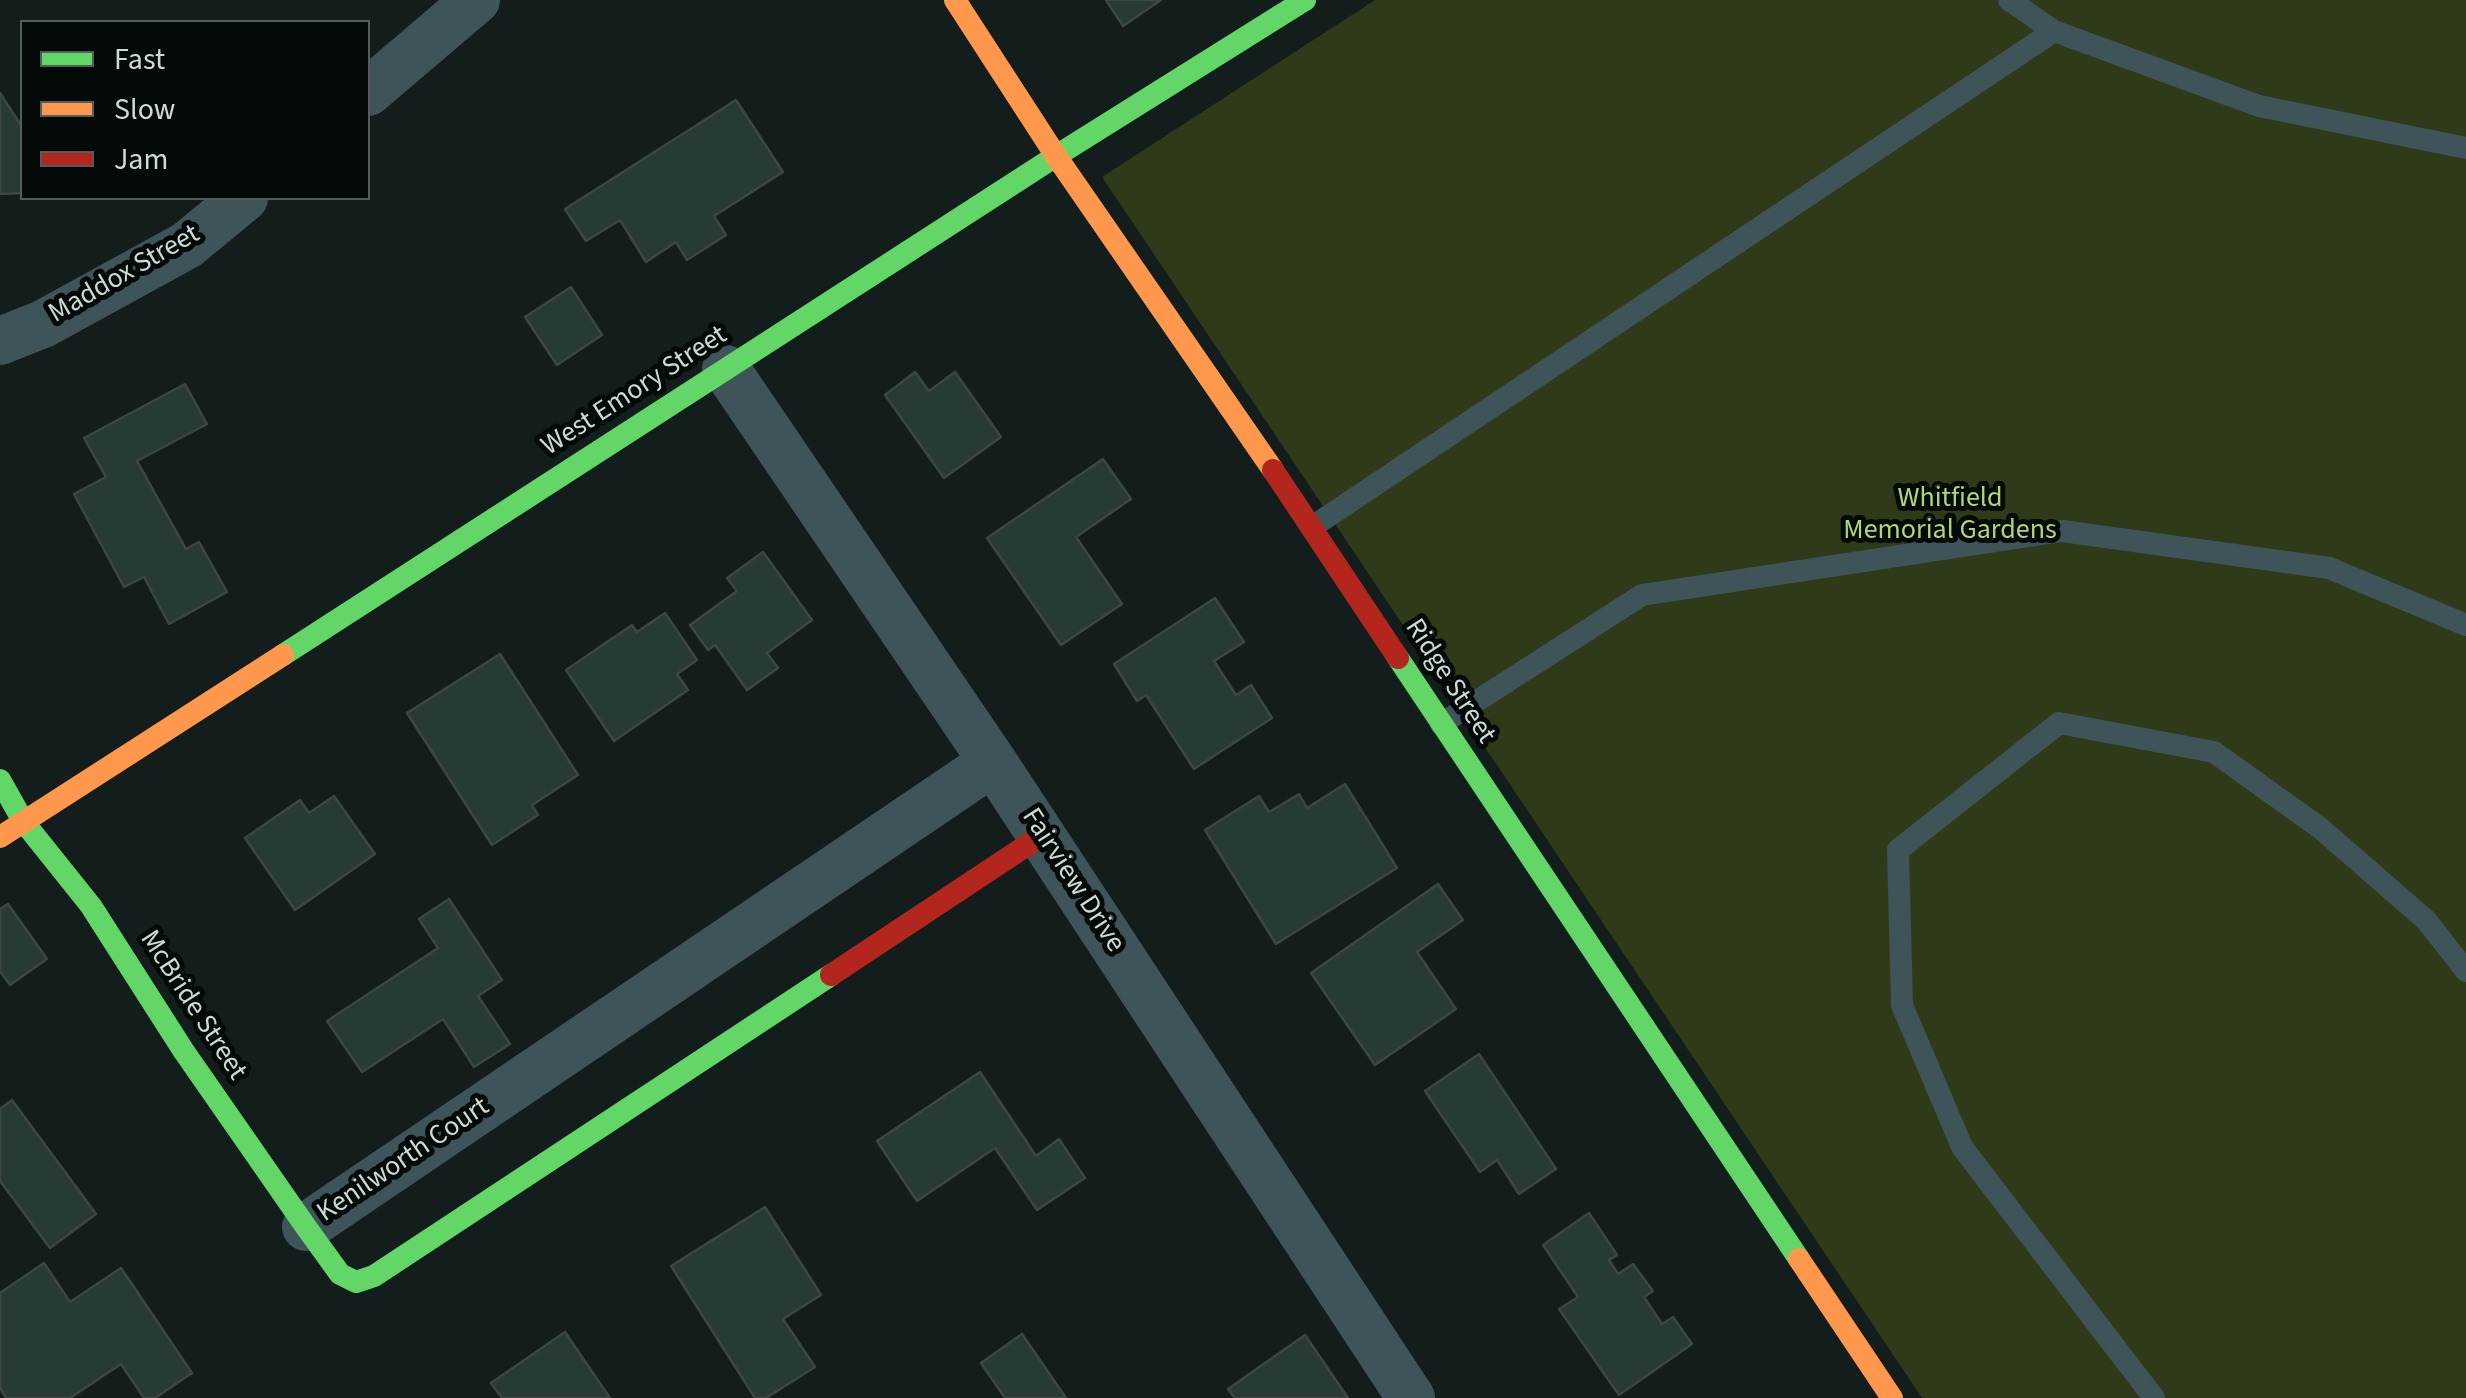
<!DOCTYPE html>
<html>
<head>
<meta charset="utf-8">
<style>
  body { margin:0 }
  #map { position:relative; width:2466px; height:1398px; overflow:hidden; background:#121d1c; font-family:"Source Sans 3",sans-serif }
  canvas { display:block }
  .legend { position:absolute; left:20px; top:20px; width:350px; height:180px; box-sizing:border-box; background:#030a08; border:2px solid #545d5b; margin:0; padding:12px 18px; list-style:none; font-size:30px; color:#cedad8 }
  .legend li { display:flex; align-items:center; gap:20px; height:50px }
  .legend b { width:50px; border:2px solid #545d5b }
</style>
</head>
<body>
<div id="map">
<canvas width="2466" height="1398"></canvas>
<ul class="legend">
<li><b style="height:12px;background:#63d668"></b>Fast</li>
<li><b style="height:12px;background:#ff974d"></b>Slow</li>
<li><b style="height:12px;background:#b3261e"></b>Jam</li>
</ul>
</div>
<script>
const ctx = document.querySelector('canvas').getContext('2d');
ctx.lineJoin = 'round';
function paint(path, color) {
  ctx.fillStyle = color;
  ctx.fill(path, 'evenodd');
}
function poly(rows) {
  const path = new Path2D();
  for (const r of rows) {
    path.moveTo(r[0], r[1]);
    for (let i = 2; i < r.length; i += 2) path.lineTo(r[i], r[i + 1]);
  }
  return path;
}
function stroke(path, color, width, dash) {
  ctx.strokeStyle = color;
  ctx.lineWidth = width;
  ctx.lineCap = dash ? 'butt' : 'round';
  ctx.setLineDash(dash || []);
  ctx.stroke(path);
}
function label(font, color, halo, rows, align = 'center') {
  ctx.font = font + ' "Source Sans 3",sans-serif';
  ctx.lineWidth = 10;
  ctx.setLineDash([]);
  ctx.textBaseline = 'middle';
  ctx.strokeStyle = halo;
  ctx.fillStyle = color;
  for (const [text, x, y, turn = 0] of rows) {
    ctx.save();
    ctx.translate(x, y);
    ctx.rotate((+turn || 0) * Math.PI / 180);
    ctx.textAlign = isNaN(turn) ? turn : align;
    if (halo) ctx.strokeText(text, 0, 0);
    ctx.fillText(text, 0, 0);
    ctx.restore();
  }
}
const green = poly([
  [1375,0,2466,0,2466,1398,1922,1398,1102,177]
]);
const building = poly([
  [1106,0,1161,0,1123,26,1106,0],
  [0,93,22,127,22,193,0,194,0,93],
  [736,100,783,172,714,216,726,235,687,260,676,242,646,262,620,220,586,241,565,209,736,100],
  [571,287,602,335,557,365,525,317,571,287],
  [915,372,929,391,955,372,1001,437,944,478,885,395,915,372],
  [185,384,207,424,137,461,186,549,199,542,227,592,169,624,144,577,124,587,74,494,106,477,84,438,185,384],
  [1103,459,1131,499,1076,537,1122,604,1061,645,987,538,1103,459],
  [763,552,812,620,767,653,778,668,747,690,715,645,708,650,690,625,737,591,727,578,763,552],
  [1215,598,1244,642,1214,661,1236,695,1251,685,1272,718,1194,769,1146,695,1137,701,1114,664,1215,598],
  [665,613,697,660,677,674,688,690,614,741,566,670,632,625,637,632,665,613],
  [500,654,578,775,532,805,538,815,492,845,407,713,500,654],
  [1345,784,1397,868,1276,944,1205,830,1259,796,1269,812,1299,794,1307,808,1345,784],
  [334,796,375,854,295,910,245,838,300,800,309,813,334,796],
  [1438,884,1463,920,1417,952,1456,1009,1375,1065,1311,973,1438,884],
  [449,899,502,980,478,996,510,1044,474,1067,443,1019,362,1072,327,1021,438,948,419,919,449,899],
  [8,904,47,959,10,985,0,971,0,909,8,904],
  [1479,1054,1556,1169,1519,1194,1497,1160,1480,1172,1425,1091,1479,1054],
  [980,1072,1036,1156,1059,1139,1085,1178,1037,1210,995,1148,917,1201,877,1141,980,1072],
  [12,1100,96,1214,50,1248,0,1181,0,1109,12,1100],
  [765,1207,821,1295,783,1319,815,1367,766,1398,755,1398,671,1266,765,1207],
  [1589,1213,1617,1255,1609,1260,1618,1274,1633,1264,1653,1291,1644,1297,1662,1324,1673,1317,1692,1344,1619,1395,1559,1309,1578,1297,1543,1245,1589,1213],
  [44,1263,70,1302,121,1268,192,1373,155,1398,144,1398,121,1364,70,1398,6,1398,0,1388,0,1293,44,1263],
  [565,1332,610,1398,502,1398,491,1383,565,1332],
  [1022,1334,1066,1398,1005,1398,981,1363,1022,1334],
  [1305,1335,1348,1398,1235,1398,1228,1389,1305,1335]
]);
const lane = poly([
  [2009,0,2054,31,2259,106,2466,148],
  [1312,527,2054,31],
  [1441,724,1642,595,2062,531,2329,568,2466,625],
  [2154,1398,1962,1147,1902,1005,1898,850,2059,723,2214,752,2320,828,2426,920,2466,971]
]);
const street = poly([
  [368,92,476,0],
  [0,341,43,324,187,245,244,198],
  [726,369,993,762,1411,1398],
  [306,1227,993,762]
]);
const fast = poly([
  [283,655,1056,156,1305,0],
  [1398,658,1799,1259],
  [0,780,23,821,91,906,183,1050,306,1227,340,1274,356,1282,374,1276,831,975]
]);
const slow = poly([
  [955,0,1056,156,1273,470],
  [0,837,283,655],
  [1799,1259,1892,1398]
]);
const jam = poly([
  [1273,470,1398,658],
  [831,975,1041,836]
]);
const streetNames = [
  ["Maddox Street",125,275,-30],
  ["West Emory Street",635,392,-33],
  ["Ridge Street",1449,682,57],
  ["Fairview Drive",1072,881,57],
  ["McBride Street",192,1006,57],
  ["Kenilworth Court",404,1161,-34]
];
const parkNames = [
  ["Whitfield",1950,500],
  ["Memorial Gardens",1950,532]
];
paint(green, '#2e3a18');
paint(building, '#273a33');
stroke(building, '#3d4643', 2.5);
stroke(lane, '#3f5459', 22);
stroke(street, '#3f5459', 48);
stroke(fast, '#63d668', 22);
stroke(slow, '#ff974d', 22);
stroke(jam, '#b3261e', 22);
label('28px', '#cedad8', '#030a08', streetNames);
label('28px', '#b4d574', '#030a08', parkNames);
</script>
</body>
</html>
